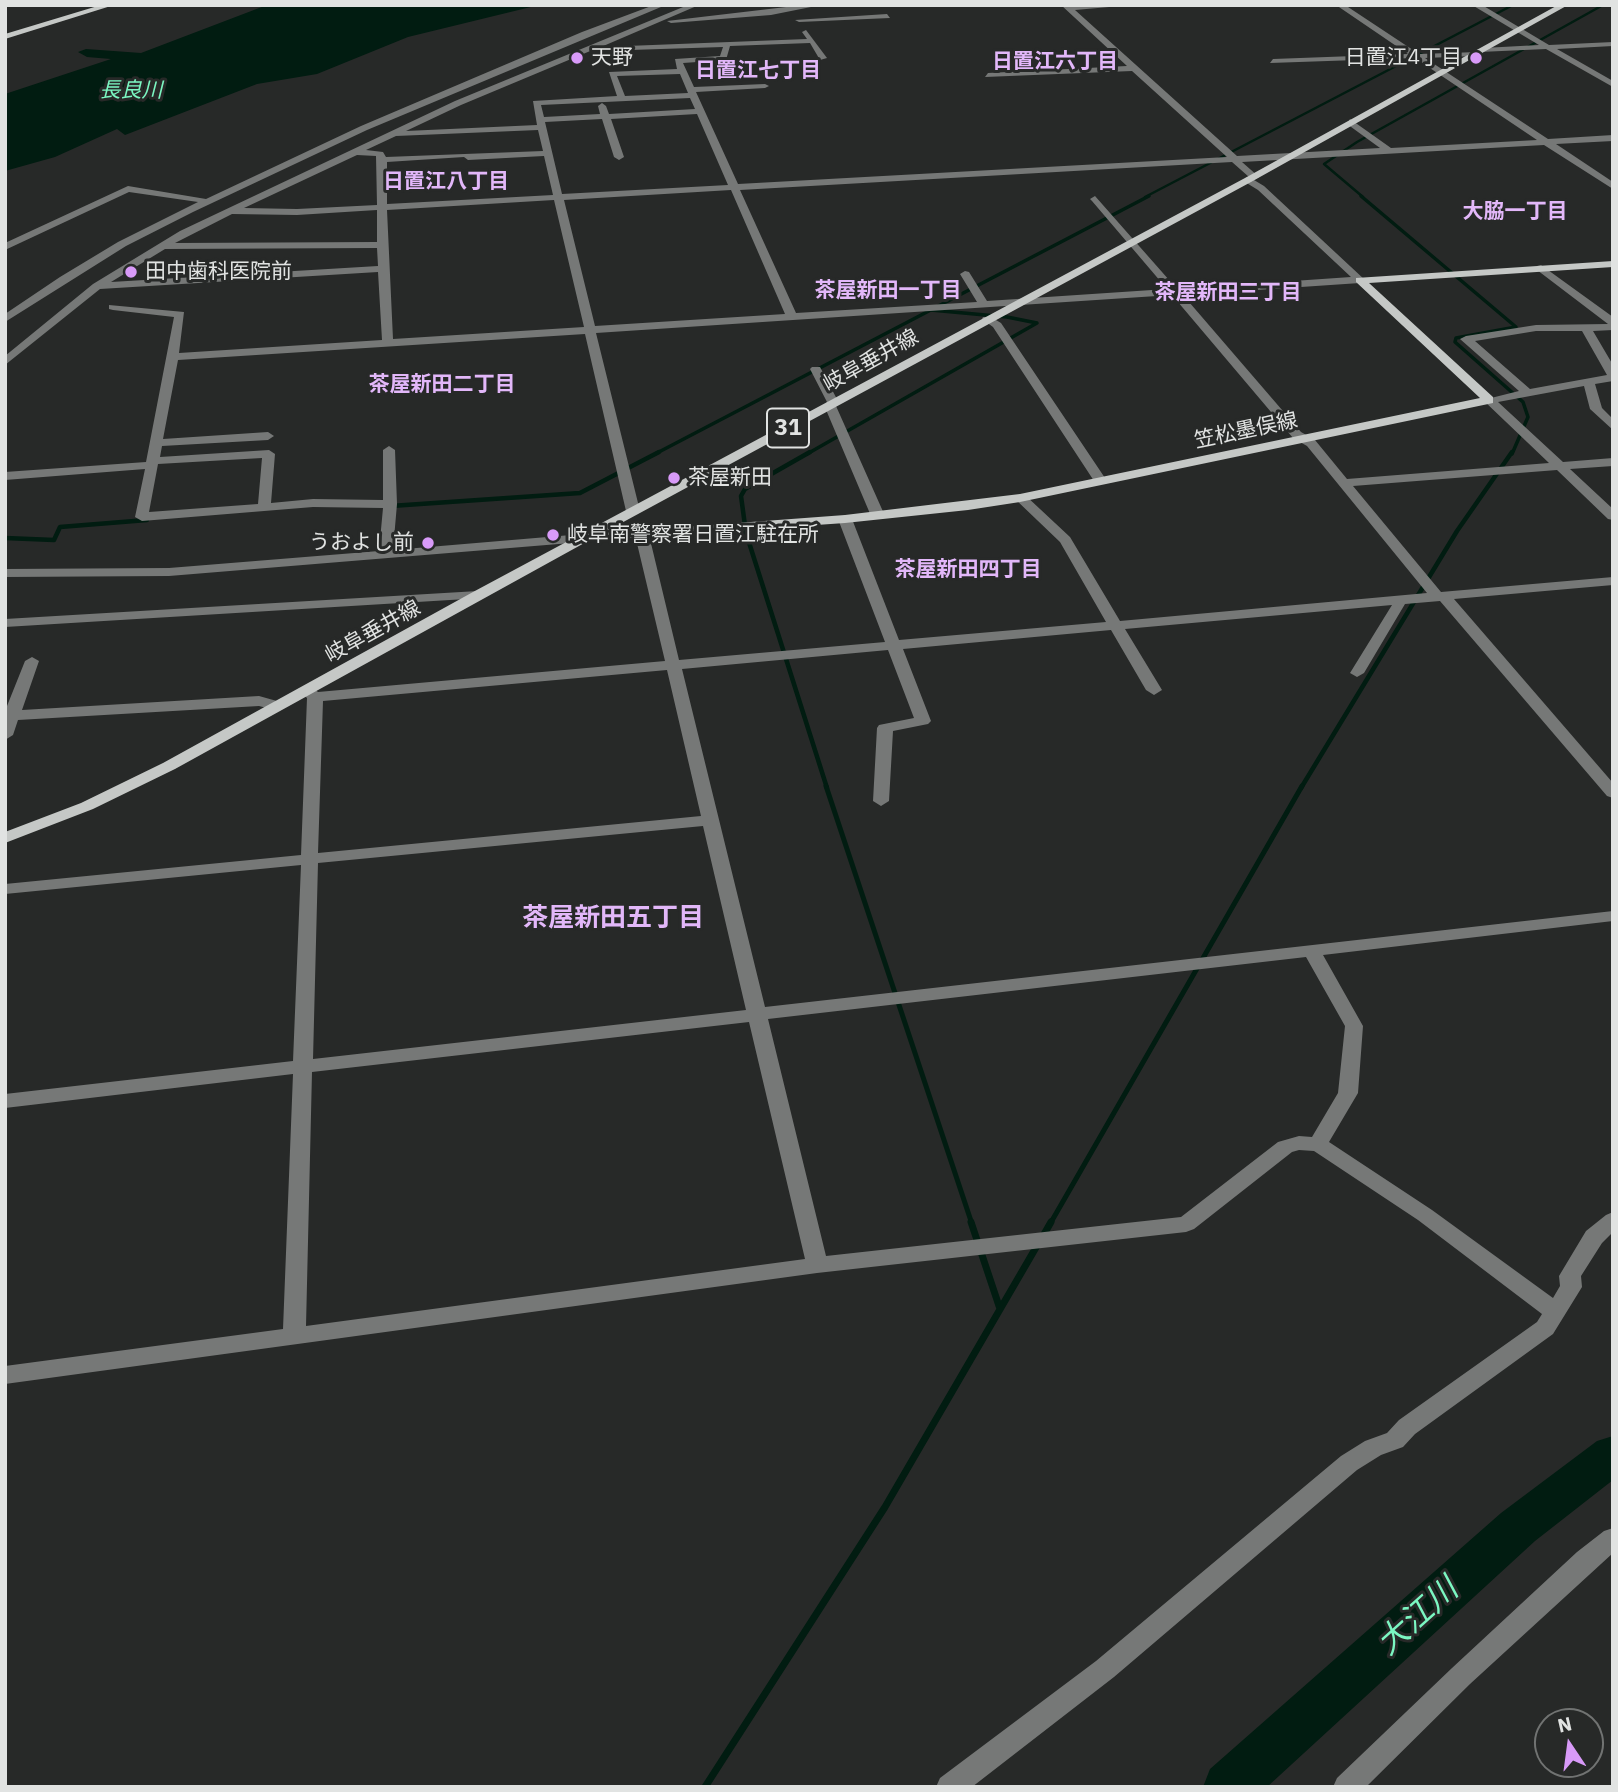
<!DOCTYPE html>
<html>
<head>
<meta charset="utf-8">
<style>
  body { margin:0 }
  #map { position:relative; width:1618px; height:1792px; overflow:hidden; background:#272928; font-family:"IBM Plex Sans",sans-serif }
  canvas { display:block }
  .frame { position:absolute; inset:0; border:7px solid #e1e3e2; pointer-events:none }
  .north { position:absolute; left:1534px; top:1708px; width:70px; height:70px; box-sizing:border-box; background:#272928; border:2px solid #717372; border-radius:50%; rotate:347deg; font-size:19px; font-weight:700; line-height:28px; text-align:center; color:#e1e3e2 }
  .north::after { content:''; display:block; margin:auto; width:24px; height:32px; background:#d89af8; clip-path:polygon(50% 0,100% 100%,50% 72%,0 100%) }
</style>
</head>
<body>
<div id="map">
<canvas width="1618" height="1792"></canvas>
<div class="frame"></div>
<div class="north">N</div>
</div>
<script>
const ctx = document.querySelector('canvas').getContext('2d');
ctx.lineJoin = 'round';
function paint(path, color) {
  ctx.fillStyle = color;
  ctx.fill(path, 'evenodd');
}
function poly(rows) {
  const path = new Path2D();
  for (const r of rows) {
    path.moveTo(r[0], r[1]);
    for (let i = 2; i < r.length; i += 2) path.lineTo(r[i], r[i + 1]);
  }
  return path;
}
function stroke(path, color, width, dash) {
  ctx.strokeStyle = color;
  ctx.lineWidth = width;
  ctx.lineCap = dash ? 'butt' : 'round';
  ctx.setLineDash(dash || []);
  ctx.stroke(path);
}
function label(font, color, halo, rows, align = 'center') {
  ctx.font = font + ' "IBM Plex Sans","Noto Sans JP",sans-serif';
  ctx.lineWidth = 6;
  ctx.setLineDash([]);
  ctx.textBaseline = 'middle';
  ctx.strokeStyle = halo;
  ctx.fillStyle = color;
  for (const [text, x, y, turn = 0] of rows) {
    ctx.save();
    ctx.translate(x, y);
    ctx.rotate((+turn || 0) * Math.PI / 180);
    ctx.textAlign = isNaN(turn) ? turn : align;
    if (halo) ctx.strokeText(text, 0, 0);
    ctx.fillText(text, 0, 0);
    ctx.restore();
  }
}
const water = poly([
  [267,5,539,5,408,37,317,74,257,84,125,135,117,129,55,157,5,171,5,94,111,59,87,57,78,52,86,49,141,53]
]);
const streamFar4 = poly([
  [1145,197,1513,5],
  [1363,197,1324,164,1357,142,1603,5]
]);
const streamFar3 = poly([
  [1361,196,1516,327,1456,338,1455,342,1523,402,1528,417,1512,454],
  [655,454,1149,196],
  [807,454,1037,323,1007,317,931,310]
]);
const streamFar2 = poly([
  [810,452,745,489,741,496,746,533,827,788],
  [391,506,580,493,659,452],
  [5,538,54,540,60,527,147,520],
  [1301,788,1457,531,1512,452]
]);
const streamFar1 = poly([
  [826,786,972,1224],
  [1050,1224,1302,786]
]);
const stream = poly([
  [971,1222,1000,1309],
  [1043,1236,1051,1222],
  [705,1787,885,1507,1038,1244]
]);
const river = poly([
  [1613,1436,1613,1480,1535,1541,1267,1787,1203,1787,1210,1769,1501,1513,1597,1441,1613,1436]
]);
const minor = poly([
  [654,5,661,7,367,130,193,212,126,246,5,322,5,314,60,277,118,242,198,202,129,192,5,250,5,243,128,186,206,199,361,126,582,32,654,5],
  [688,5,699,5,601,47,807,39,802,32,806,30,827,58,820,60,810,43,730,46,726,60,683,63,694,87,765,84,769,86,765,88,696,92,738,184,1227,157,1132,71,985,77,988,73,1127,66,1061,5,1132,5,1075,10,1237,156,1380,148,1347,124,1350,119,1391,148,1537,140,1415,58,1270,63,1273,59,1408,54,1336,5,1345,5,1419,54,1478,52,1475,56,1425,58,1548,139,1613,135,1613,141,1556,144,1613,182,1613,189,1544,145,1242,162,1259,177,1254,180,1264,186,1365,280,1360,283,1183,295,1301,432,1315,440,1347,479,1549,463,1483,400,1519,391,1460,339,1466,336,1536,325,1608,324,1537,270,1537,266,1541,265,1613,317,1613,330,1593,331,1613,365,1613,381,1595,384,1602,408,1613,419,1613,430,1590,409,1584,386,1498,402,1563,462,1613,458,1613,466,1570,469,1613,509,1613,520,1608,519,1557,470,1353,486,1441,592,1613,577,1613,585,1454,599,1613,783,1613,798,1607,796,1440,601,1405,604,1364,673,1357,677,1350,673,1392,605,1125,629,1162,690,1154,695,1146,690,1111,630,903,649,931,721,928,724,893,731,889,801,881,806,873,801,877,728,879,725,914,718,888,650,682,669,765,1007,1613,911,1613,921,1323,955,1363,1026,1358,1093,1329,1142,1432,1210,1553,1298,1560,1286,1559,1276,1586,1231,1606,1215,1613,1212,1613,1232,1602,1243,1581,1276,1582,1287,1553,1334,1415,1434,1403,1447,1381,1455,1357,1470,1114,1677,972,1787,936,1787,940,1778,1096,1661,1341,1456,1365,1441,1387,1433,1399,1420,1537,1322,1542,1314,1418,1220,1314,1151,1299,1150,1292,1152,1194,1229,1186,1232,817,1273,5,1384,5,1366,283,1329,293,1074,5,1108,5,1094,293,1061,301,865,5,894,5,884,301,855,307,698,300,691,303,688,313,688,318,692,665,661,635,535,642,531,649,535,679,660,885,642,838,519,845,515,852,519,899,640,1106,622,1060,542,1014,498,1020,494,1025,495,1070,537,1120,621,1427,593,1307,446,1293,438,1172,295,596,333,640,511,633,515,626,511,585,334,178,360,163,439,268,432,274,436,268,440,162,446,160,457,269,450,275,454,271,503,313,499,383,500,383,450,389,446,395,450,397,504,393,550,583,534,590,538,583,542,169,576,5,577,5,569,169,568,379,551,383,508,313,507,142,521,135,517,145,469,5,480,5,472,146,462,174,317,113,310,109,309,109,305,184,312,179,353,382,340,378,272,100,289,5,365,5,356,93,284,180,231,455,101,688,5],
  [723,47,720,56,675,59,677,69,609,72,617,96,533,101,537,125,406,131,461,105,595,49,599,51,723,47],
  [680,74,688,93,625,96,617,76,680,74],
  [690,98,695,109,609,114,606,106,602,103,598,106,600,114,544,117,541,105,690,98],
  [697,114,728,185,562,194,545,122,602,119,614,157,619,160,624,157,611,119,697,114],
  [538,130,543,151,386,157,383,152,366,150,396,136,538,130],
  [357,155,376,156,377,205,297,209,244,208,357,155],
  [544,156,553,195,387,204,387,162,464,157,468,160,544,156],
  [1232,162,1249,177,1245,178,1245,182,1258,190,1351,277,1177,289,1095,196,1090,199,1092,201,1167,289,987,301,969,272,965,271,960,274,977,302,796,313,740,190,1232,162],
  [731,190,785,314,595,326,564,200,731,190],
  [554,200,584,327,393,339,387,210,554,200],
  [377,210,377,242,175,243,232,214,297,215,377,210],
  [377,248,378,266,111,282,165,249,377,248],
  [1536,331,1582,331,1607,375,1530,389,1475,341,1536,331],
  [262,458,258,504,149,512,158,464,262,458],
  [667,670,701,816,318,853,323,701,667,670],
  [703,826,746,1010,313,1059,318,863,703,826],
  [1306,957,1345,1026,1338,1093,1312,1137,1299,1136,1278,1142,1181,1217,826,1256,768,1019,1306,957],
  [749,1022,805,1259,306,1326,312,1072,749,1022],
  [803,5,821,5,771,15,671,23,667,21,803,5],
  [1472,5,1482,5,1549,45,1613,42,1613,46,1557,49,1613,81,1613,87,1546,49,1480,52,1483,48,1539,45,1472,5],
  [887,14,890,18,799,22,795,20,887,14],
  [983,317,991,317,1001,323,1107,481,1106,484,1096,484,993,327,982,319,983,317],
  [812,367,820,367,839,403,836,406,885,516,883,519,873,519,871,516,824,405,827,402,810,369,812,367],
  [478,591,485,595,483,598,5,627,5,619,478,591],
  [32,657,39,661,22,710,259,696,284,703,287,706,279,711,259,706,18,720,13,735,5,740,5,711,25,661,32,657],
  [1613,1528,1613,1553,1470,1684,1366,1787,1333,1787,1337,1778,1452,1668,1577,1552,1604,1531,1613,1528]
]);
const major = poly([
  [101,5,114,5,5,39,5,34,101,5],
  [1558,5,1568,5,1251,182,603,533,845,515,1020,494,1480,398,1356,282,1356,278,1613,261,1613,267,1369,283,1493,397,1493,403,1020,502,968,510,845,523,588,541,175,769,93,809,5,843,5,832,81,803,163,763,473,592,1245,178,1558,5]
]);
const markers = [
  [577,58,7,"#d89af8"],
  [1476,58,7,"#d89af8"],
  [131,272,7,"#d89af8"],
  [674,478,7,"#d89af8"],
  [553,535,7,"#d89af8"],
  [428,543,7,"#d89af8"]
];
const farPoinames = [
  ["天野",591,58],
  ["日置江4丁目",1462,58,"right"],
  ["田中歯科医院前",145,272],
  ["茶屋新田",688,478],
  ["岐阜南警察署日置江駐在所",567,535],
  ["うおよし前",414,543,"right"]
];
const farNeighbourhoodnames = [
  ["日置江六丁目",1055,62],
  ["日置江七丁目",758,71],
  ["日置江八丁目",446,182],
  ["大脇一丁目",1515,212],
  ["茶屋新田一丁目",888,291],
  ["茶屋新田三丁目",1228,293],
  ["茶屋新田二丁目",442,385],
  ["茶屋新田四丁目",968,570]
];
const farWaternames = [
  ["長良川",131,91]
];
const farStreetnames = [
  ["岐阜垂井線",871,361,-29],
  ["笠松墨俣線",1246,431,-12],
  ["岐阜垂井線",373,632,-29]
];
const shields = [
  [788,428,42]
];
const shieldNames = [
  ["31",788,428]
];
const neighbourhoodNames = [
  ["茶屋新田五丁目",613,918]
];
const nearWaternames = [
  ["大江川",1418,1617,-42]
];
paint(water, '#011c11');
stroke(streamFar4, '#011c11', 2.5);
stroke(streamFar3, '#011c11', 3.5);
stroke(streamFar2, '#011c11', 4.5);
stroke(streamFar1, '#011c11', 5);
stroke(stream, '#011c11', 7);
paint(river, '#011c11');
paint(minor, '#767877');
paint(major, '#c5c8c6');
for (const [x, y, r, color] of markers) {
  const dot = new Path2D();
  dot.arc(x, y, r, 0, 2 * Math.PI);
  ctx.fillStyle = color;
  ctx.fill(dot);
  stroke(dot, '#272928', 2.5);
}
label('21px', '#e1e3e2', '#272928', farPoinames, 'left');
label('bold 21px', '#e2b7f9', '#272928', farNeighbourhoodnames);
label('italic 21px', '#7bf7c2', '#272928', farWaternames);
label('21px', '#e1e3e2', '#272928', farStreetnames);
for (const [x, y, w] of shields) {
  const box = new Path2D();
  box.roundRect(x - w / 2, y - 19.5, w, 39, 5);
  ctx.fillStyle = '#272928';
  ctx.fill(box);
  stroke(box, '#e1e3e2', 2);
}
label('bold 23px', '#e1e3e2', null, shieldNames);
label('bold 26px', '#e2b7f9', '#272928', neighbourhoodNames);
label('italic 32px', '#7bf7c2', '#272928', nearWaternames);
</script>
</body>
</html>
